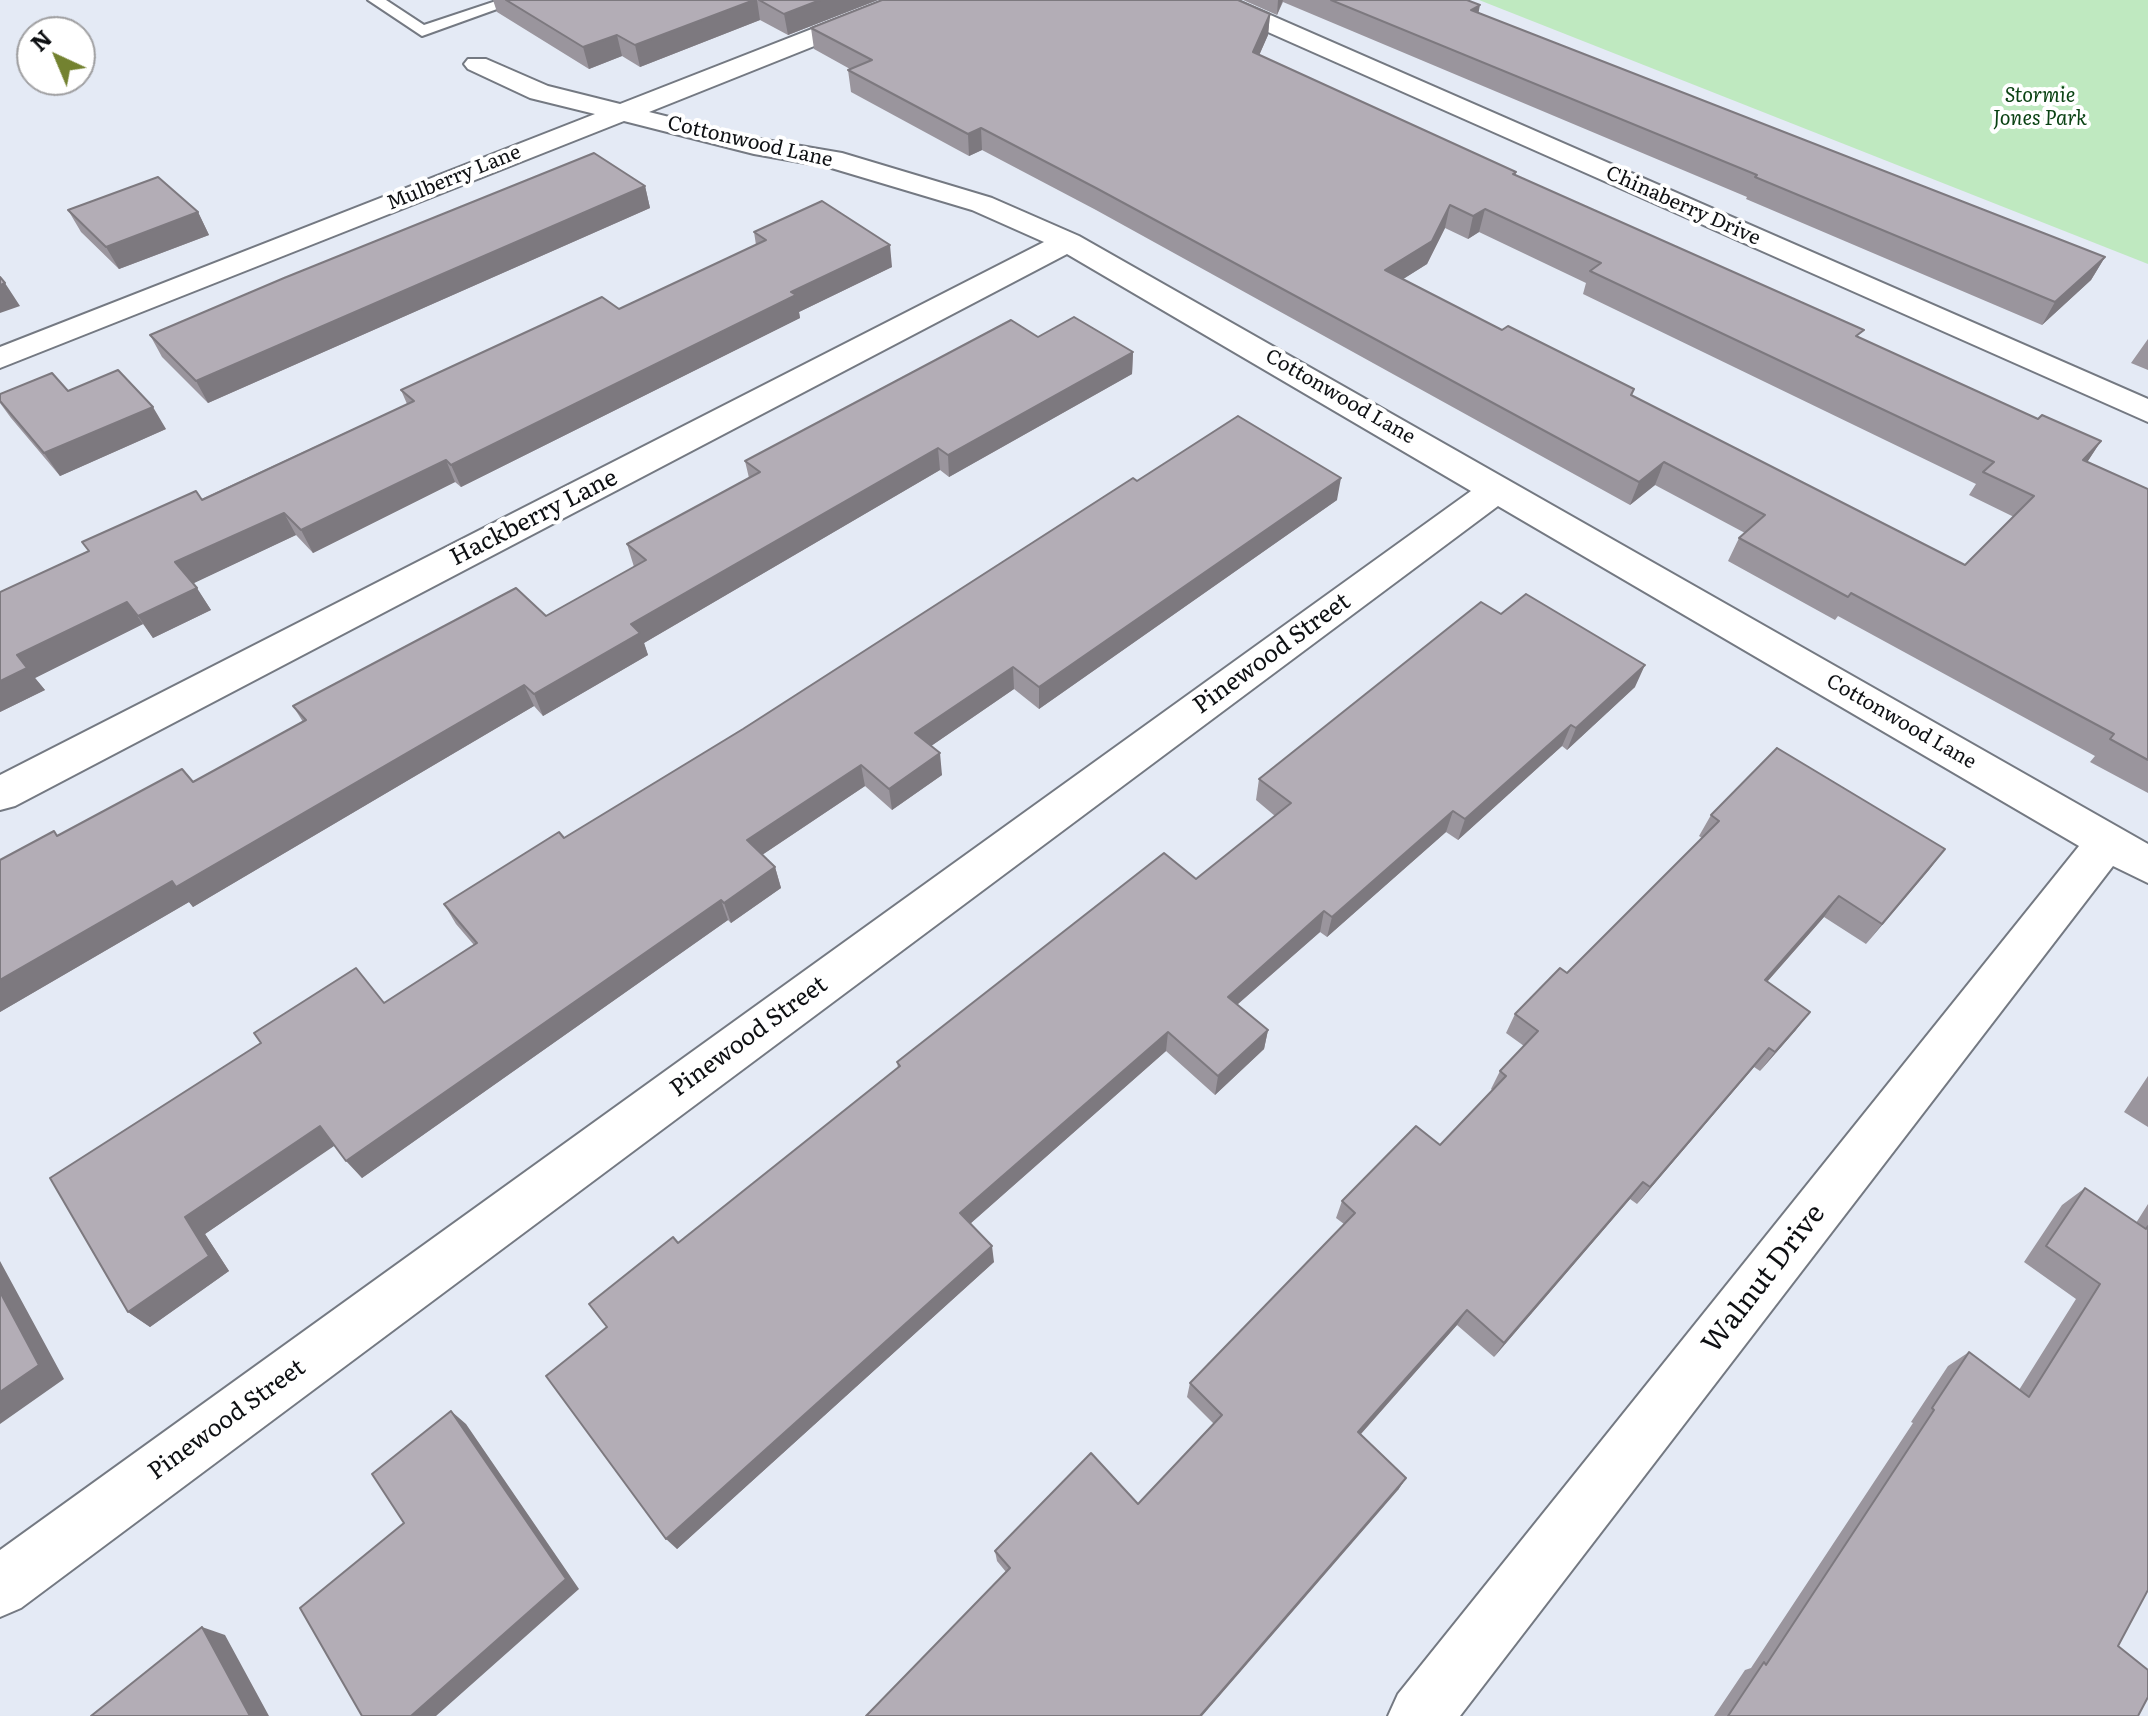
<!DOCTYPE html>
<html>
<head>
<meta charset="utf-8">
<style>
  body { margin:0 }
  #map { position:relative; width:2148px; height:1716px; overflow:hidden; background:#e4eaf5; font-family:Literata,serif }
  canvas { display:block }
  .north { position:absolute; left:16px; top:16px; width:80px; height:80px; box-sizing:border-box; background:#fff; border:2px solid #9f9fa1; border-radius:50%; rotate:316deg; font-size:22px; font-weight:700; line-height:32px; text-align:center; color:#0e1013 }
  .north::after { content:''; display:block; margin:auto; width:28px; height:36px; background:#738230; clip-path:polygon(50% 0,100% 100%,50% 72%,0 100%) }
</style>
</head>
<body>
<div id="map">
<canvas width="2148" height="1716"></canvas>
<div class="north">N</div>
</div>
<script>
const ctx = document.querySelector('canvas').getContext('2d');
ctx.lineJoin = 'round';
function paint(path, color) {
  ctx.fillStyle = color;
  ctx.fill(path, 'evenodd');
}
function poly(rows) {
  const path = new Path2D();
  for (const r of rows) {
    path.moveTo(r[0], r[1]);
    for (let i = 2; i < r.length; i += 2) path.lineTo(r[i], r[i + 1]);
  }
  return path;
}
function stroke(path, color, width, dash) {
  ctx.strokeStyle = color;
  ctx.lineWidth = width;
  ctx.lineCap = dash ? 'butt' : 'round';
  ctx.setLineDash(dash || []);
  ctx.stroke(path);
}
function label(font, color, halo, rows, align = 'center') {
  ctx.font = font + ' Literata,serif';
  ctx.lineWidth = 8;
  ctx.setLineDash([]);
  ctx.textBaseline = 'middle';
  ctx.strokeStyle = halo;
  ctx.fillStyle = color;
  for (const [text, x, y, turn = 0] of rows) {
    ctx.save();
    ctx.translate(x, y);
    ctx.rotate((+turn || 0) * Math.PI / 180);
    ctx.textAlign = isNaN(turn) ? turn : align;
    if (halo) ctx.strokeText(text, 0, 0);
    ctx.fillText(text, 0, 0);
    ctx.restore();
  }
}
const green = poly([
  [1479,0,2148,0,2148,264]
]);
const service = poly([
  [368,0,386,0,424,25,499,0,522,0,422,36,368,0]
]);
const minor = poly([
  [886,0,920,0,917,5,649,112,754,138,842,153,992,198,1079,236,2148,844,2148,883,2113,866,1460,1716,1388,1716,1398,1694,2079,846,1498,506,21,1608,0,1617,0,1550,1471,491,1067,254,15,806,0,810,0,775,1044,242,972,210,828,167,754,154,624,121,0,368,0,347,595,114,530,98,468,69,464,64,468,59,486,59,548,86,620,104,886,0],
  [1204,0,1236,0,2148,399,2148,422,1207,5,1204,0]
]);
const wall = poly([
  [493,0,878,0,788,35,760,20,640,67,622,56,589,69,497,12],
  [1243,0,1467,0,1478,13,2105,257,2091,280,2042,325,1746,199,1747,197,1283,2,1277,15],
  [1270,14,1268,35,1259,55,1516,172,1516,175,1860,338,2038,419,2101,441,2087,462,2148,489,2148,793,2090,762,2095,756,1838,616,1835,620,1728,561,1739,538,1745,533,1655,485,1630,505,1096,210,982,150,969,156,851,92,848,70,850,69,814,49,811,28],
  [1445,228,1468,239,1479,232,1586,283,1583,294,1976,484,1969,495,2014,517,1965,565,1631,395,1634,389,1502,330,1403,279,1427,264],
  [645,186,650,208,208,403,162,357,150,335],
  [68,210,198,212,209,235,119,269,81,232],
  [754,232,892,267,799,312,800,318,461,487,455,482,313,553,296,535,193,583,211,610,153,638,143,624,35,678,45,690,0,712,0,592,407,404,401,390,619,309,756,245],
  [1038,337,1133,352,1132,374,949,477,940,470,644,643,648,655,543,716,534,706,193,907,189,902,0,1012,0,860,54,831,58,836,193,782,303,722,293,706,546,616,634,567,627,544,749,478,745,461],
  [2148,339,2148,370,2131,363],
  [68,391,166,429,60,476,11,418,0,403,0,394],
  [1137,481,1337,500,1039,709,1014,689,931,746,942,775,892,810,865,786,762,855,775,867,781,888,731,923,728,920,362,1178,334,1145,205,1234,229,1271,150,1327,128,1312,384,1003,474,945,456,924,444,904,564,838,743,729],
  [1501,614,1635,687,1567,750,1562,746,1458,840,1446,832,1327,937,1320,932,1237,1005,1268,1030,1264,1049,1215,1095,1166,1051,970,1224,994,1262,677,1549,606,1327,678,1243,898,1068,897,1062,1196,879,1275,816,1256,800,1259,779],
  [1711,815,1945,849,1866,944,1824,917,1767,982,1810,1012,1795,1031,1760,1071,1754,1067,1637,1204,1630,1199,1494,1357,1457,1325,1361,1434,1406,1478,1398,1490,1006,1572,997,1561,995,1551,1138,1504,1214,1424,1187,1397,1190,1383,1344,1224,1336,1218,1342,1201,1440,1145,1492,1090,1491,1089,1500,1071,1524,1046,1506,1033,1515,1014,1567,973,1702,838,1699,836],
  [2148,1076,2148,1127,2124,1112],
  [2085,1188,2136,1223,2148,1204,2148,1590,2118,1646,2138,1716,1714,1716,1745,1670,1751,1668,1913,1423,1911,1422,1948,1366,1969,1352,2019,1390,2076,1299,2024,1262,2062,1205]
]);
const shadedWall = poly([
  [754,0,757,0,760,20,640,67,635,45],
  [820,0,878,0,788,35,784,14],
  [1278,0,1283,0,1277,15],
  [1480,5,1476,26,1471,10],
  [1270,14,1268,35,1251,74,1253,52],
  [617,35,622,56,589,69,583,47],
  [981,128,982,150,969,156,968,134],
  [645,186,650,208,208,403,196,381],
  [1450,205,1445,228,1427,264,1381,293,1385,270],
  [1485,209,1479,232,1468,239,1473,216],
  [198,212,209,235,119,269,106,247],
  [890,245,892,267,799,312,800,318,461,487,451,465,791,292],
  [2105,257,2091,280,2042,325,2055,302],
  [5,283,20,306,0,313,0,285],
  [1133,352,1132,374,949,477,948,455],
  [153,407,166,429,60,476,44,453],
  [2101,441,2086,464,2083,460],
  [938,448,940,470,644,643,648,655,543,716,534,694,631,624],
  [446,460,455,482,313,553,301,530],
  [1664,462,1655,485,1630,505,1639,482],
  [1341,478,1337,500,1039,709,1039,687],
  [284,513,296,535,190,585,175,562],
  [197,588,211,610,153,638,138,616],
  [127,602,143,624,35,678,45,690,0,712,0,681,17,655],
  [1645,665,1635,687,1567,750,1576,728],
  [1013,667,1014,689,918,755,915,733],
  [524,685,534,706,193,907,189,902,0,1012,0,980,172,881],
  [1571,725,1562,746,1458,840,1465,819],
  [940,753,942,775,892,810,889,789],
  [861,765,865,786,753,861,747,840],
  [1453,811,1446,832,1327,937,1332,917],
  [1945,849,1929,870,1866,944,1882,924],
  [775,867,781,888,731,923,724,903],
  [1839,896,1824,917,1751,1000,1765,980],
  [721,900,728,920,362,1178,346,1161],
  [1324,911,1320,932,1224,1016,1228,997],
  [1810,1012,1795,1031,1760,1071,1775,1052],
  [1268,1030,1264,1049,1215,1095,1218,1076],
  [1168,1032,1166,1051,963,1230,960,1213],
  [1769,1048,1754,1067,1637,1204,1650,1187],
  [320,1126,337,1144,205,1234,229,1271,150,1327,128,1312,185,1217],
  [1643,1182,1630,1199,1494,1357,1504,1343],
  [992,1246,994,1262,677,1549,666,1539],
  [0,1261,64,1379,0,1424],
  [1467,1310,1457,1325,1351,1445,1358,1432],
  [451,1411,466,1424,579,1589,436,1716,411,1716],
  [1406,1478,1398,1490,1202,1716,1200,1716],
  [202,1627,225,1635,269,1716,250,1716]
]);
const building = poly([
  [506,0,754,0,635,45,617,35,583,47,506,0],
  [759,0,820,0,784,14,759,0],
  [882,0,1238,0,1270,14,1253,52,1516,172,1513,174,1864,330,1856,336,2038,419,2042,415,2101,441,2083,460,2148,489,2148,760,2110,739,2114,734,1851,593,1848,597,1739,538,1765,515,1664,462,1639,482,1096,188,981,128,968,134,848,70,872,60,811,28,882,0],
  [1450,205,1473,216,1485,209,1601,263,1590,271,1994,462,1983,472,2034,496,1965,565,1631,395,1634,389,1508,326,1502,330,1385,270,1432,241,1450,205],
  [1331,0,1467,0,1480,5,1471,10,2105,257,2055,302,1755,177,1757,175,1331,0],
  [594,153,645,186,196,381,150,335,284,278,594,153],
  [158,177,198,212,106,247,68,210,158,177],
  [822,201,890,245,791,292,796,295,451,465,446,460,301,530,284,513,175,562,197,588,138,616,127,602,17,655,27,668,0,681,0,592,89,551,82,542,196,491,202,500,414,401,401,390,602,297,619,309,766,240,754,232,822,201],
  [0,277,5,283,0,285,0,277],
  [1074,317,1133,352,948,455,938,448,631,624,640,633,534,694,524,685,176,887,172,881,0,980,0,860,54,831,57,836,182,769,193,782,306,720,293,706,516,588,546,616,646,560,627,544,760,472,745,461,1011,320,1038,337,1074,317],
  [118,370,153,407,44,453,0,401,0,394,52,373,68,391,118,370],
  [1238,416,1341,478,1039,687,1013,667,915,733,940,753,889,789,861,765,747,840,775,867,724,903,721,900,346,1161,320,1126,185,1217,209,1256,128,1312,50,1178,261,1043,254,1033,356,968,384,1003,477,943,444,904,559,832,564,838,743,729,1133,478,1137,481,1238,416],
  [1526,594,1645,665,1576,728,1571,725,1465,819,1453,811,1332,917,1324,911,1228,997,1268,1030,1218,1076,1168,1032,960,1213,992,1246,666,1539,546,1376,607,1327,589,1304,673,1237,678,1243,900,1066,897,1062,1164,853,1196,879,1291,803,1259,779,1481,602,1501,614,1526,594],
  [1777,748,1945,849,1882,924,1839,896,1765,980,1810,1012,1775,1052,1769,1048,1650,1187,1643,1182,1504,1343,1467,1310,1358,1432,1406,1478,1200,1716,866,1716,1010,1568,995,1551,1091,1453,1138,1504,1222,1415,1190,1383,1355,1213,1342,1201,1416,1126,1440,1145,1506,1076,1500,1071,1538,1031,1515,1014,1560,968,1567,973,1719,821,1711,815,1777,748],
  [2085,1188,2146,1229,2148,1226,2148,1590,2118,1646,2148,1670,2148,1697,2138,1716,1728,1716,1764,1662,1766,1665,1934,1410,1932,1408,1969,1352,2029,1397,2100,1284,2046,1246,2085,1188],
  [0,1292,39,1365,0,1392,0,1292],
  [451,1411,566,1579,411,1716,362,1716,300,1608,404,1523,372,1474,451,1411],
  [202,1627,250,1716,91,1716,202,1627]
]);
const farParknames = [
  ["Stormie",2040,96],
  ["Jones Park",2040,119]
];
const farStreetnames = [
  ["Cottonwood Lane",750,142,13],
  ["Mulberry Lane",454,178,-22],
  ["Chinaberry Drive",1683,206,24],
  ["Cottonwood Lane",1340,397,30],
  ["Cottonwood Lane",1901,722,30]
];
const streetNames = [
  ["Hackberry Lane",534,518,-27],
  ["Pinewood Street",1272,654,-36],
  ["Pinewood Street",749,1037,-36],
  ["Pinewood Street",227,1420,-36]
];
const nearStreetnames = [
  ["Walnut Drive",1764,1279,-52]
];
paint(green, '#bfe9c0');
stroke(service, '#747982', 4);
stroke(minor, '#747982', 4);
paint(service, '#fff');
paint(minor, '#fff');
paint(wall, '#9a959d');
paint(shadedWall, '#7d797f');
paint(building, '#b3adb6');
stroke(building, '#7d797f', 2);
label('italic 20px', '#0a4213', '#fff', farParknames);
label('20px', '#0e1013', '#fff', farStreetnames);
label('24px', '#0e1013', '#fff', streetNames);
label('28px', '#0e1013', '#fff', nearStreetnames);
</script>
</body>
</html>
